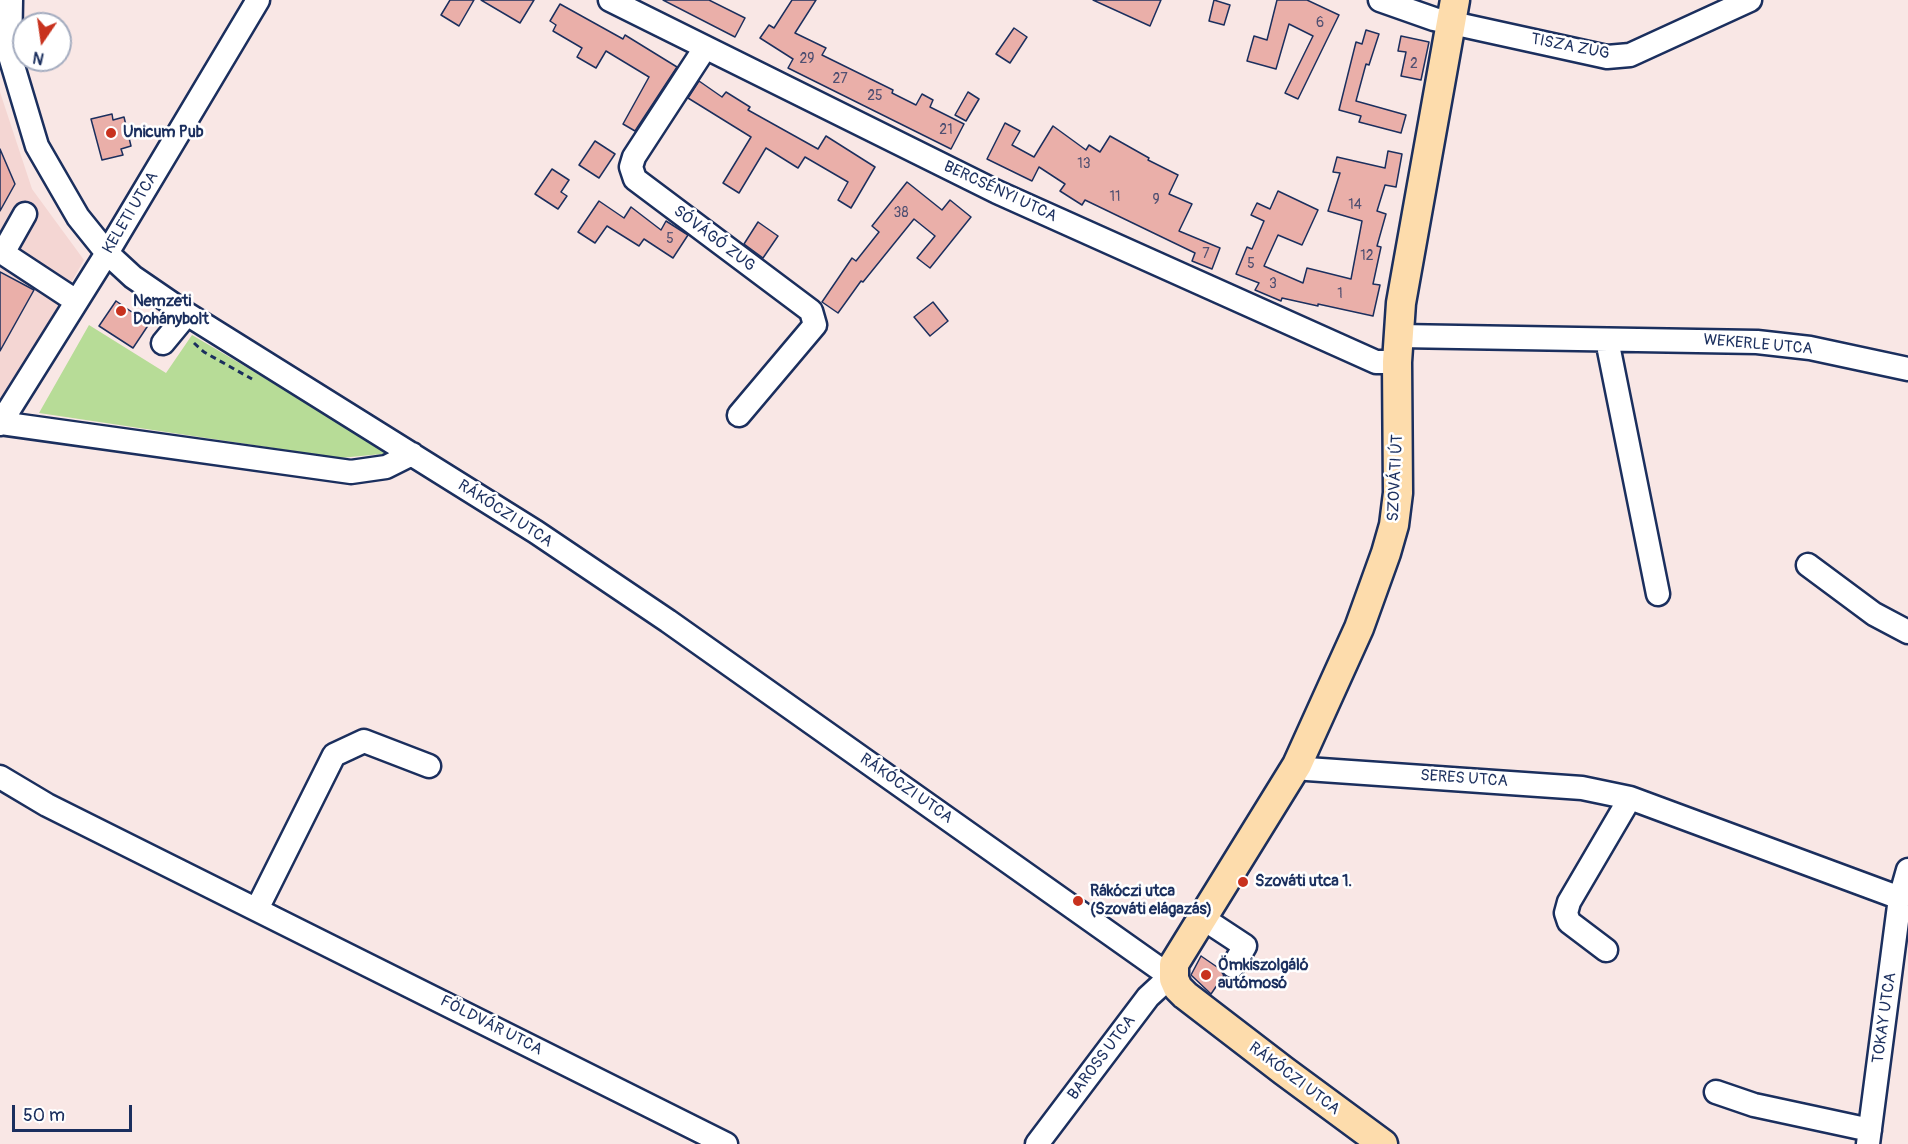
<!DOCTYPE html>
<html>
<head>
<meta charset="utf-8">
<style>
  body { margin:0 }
  #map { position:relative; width:1908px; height:1144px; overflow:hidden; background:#f9e7e5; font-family:Pangolin,sans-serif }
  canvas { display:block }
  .north { position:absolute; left:12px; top:12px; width:60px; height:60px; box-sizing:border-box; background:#fff; border:2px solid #a4acbf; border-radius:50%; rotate:193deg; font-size:16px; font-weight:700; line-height:24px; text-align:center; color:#1b2f5e }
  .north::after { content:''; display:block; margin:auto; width:21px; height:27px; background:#c8321e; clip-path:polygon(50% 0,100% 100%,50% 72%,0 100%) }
  .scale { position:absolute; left:12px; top:1105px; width:120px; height:27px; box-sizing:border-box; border:3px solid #1b2f5e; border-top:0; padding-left:8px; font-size:18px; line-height:21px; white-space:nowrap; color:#1b2f5e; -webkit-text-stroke:4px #fff; paint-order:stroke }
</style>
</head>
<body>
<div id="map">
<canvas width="1908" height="1144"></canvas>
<div class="north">N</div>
<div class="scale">50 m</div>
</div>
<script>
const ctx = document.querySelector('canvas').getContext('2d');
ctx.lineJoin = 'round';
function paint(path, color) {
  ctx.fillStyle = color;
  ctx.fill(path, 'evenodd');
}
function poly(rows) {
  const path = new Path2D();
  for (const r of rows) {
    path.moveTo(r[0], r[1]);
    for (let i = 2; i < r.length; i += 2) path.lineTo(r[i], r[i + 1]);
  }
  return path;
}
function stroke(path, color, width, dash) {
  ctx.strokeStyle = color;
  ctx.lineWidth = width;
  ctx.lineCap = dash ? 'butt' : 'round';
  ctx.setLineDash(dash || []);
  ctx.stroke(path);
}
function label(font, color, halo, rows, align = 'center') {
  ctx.font = font + ' Pangolin,sans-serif';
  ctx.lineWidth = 5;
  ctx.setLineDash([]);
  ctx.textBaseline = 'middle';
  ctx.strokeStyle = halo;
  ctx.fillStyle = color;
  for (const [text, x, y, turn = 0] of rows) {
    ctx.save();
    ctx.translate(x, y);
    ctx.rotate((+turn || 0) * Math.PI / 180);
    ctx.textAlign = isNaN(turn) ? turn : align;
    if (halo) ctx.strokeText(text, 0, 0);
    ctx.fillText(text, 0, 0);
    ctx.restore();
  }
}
const built = poly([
  [0,92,32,189,84,260,0,408]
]);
const green = poly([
  [89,325,166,373,192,335,392,453,340,458,39,413]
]);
const building = poly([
  [450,0,474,0,459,26,441,15,450,0],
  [481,0,534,0,520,23,481,0],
  [663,0,709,0,745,18,735,37,663,0],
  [792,0,816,0,795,33,826,48,822,55,893,90,892,93,916,105,922,94,933,100,930,107,964,124,951,149,788,68,793,59,760,38,769,25,774,28,792,0],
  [1093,0,1161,0,1150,26,1093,0],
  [1214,0,1230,5,1224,25,1209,21,1214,0],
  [1277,0,1307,0,1339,15,1298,99,1285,93,1313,36,1289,24,1276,69,1247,61,1254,36,1267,40,1277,0],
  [560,4,623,39,625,35,677,67,635,131,623,124,649,77,606,51,596,68,577,57,582,48,553,31,556,25,550,21,560,4],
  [1014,28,1027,37,1010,63,996,54,1014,28],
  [1366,30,1379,34,1369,65,1366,64,1356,101,1406,115,1401,133,1359,122,1361,116,1339,110,1356,42,1362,44,1366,30],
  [1401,36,1429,42,1421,80,1401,76,1406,52,1398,51,1401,36],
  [699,81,722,97,726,92,750,107,748,110,818,149,826,136,875,167,851,208,838,200,848,182,805,157,798,168,766,148,739,193,723,183,751,137,688,98,699,81],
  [968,92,979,99,966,121,955,115,968,92],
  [112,114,113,120,124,117,131,146,121,149,123,155,102,160,91,119,112,114],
  [1005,123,1020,131,1012,145,1034,157,1053,126,1086,150,1089,145,1100,152,1110,136,1149,158,1148,160,1178,175,1169,194,1192,204,1179,231,1220,248,1212,269,1192,261,1195,253,1085,200,1082,205,1060,191,1065,184,1039,167,1032,181,987,159,1005,123],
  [595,141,615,154,599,178,579,165,595,141],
  [0,149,15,184,0,211,0,149],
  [1388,151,1402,154,1396,187,1385,185,1377,211,1386,214,1377,246,1381,247,1373,284,1380,285,1373,316,1318,304,1318,306,1282,298,1281,301,1255,290,1259,283,1236,274,1247,247,1252,249,1264,221,1251,215,1257,203,1270,209,1278,191,1318,210,1302,245,1278,235,1264,266,1303,283,1307,268,1351,279,1362,221,1328,211,1340,173,1333,172,1337,157,1385,168,1388,151],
  [552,169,569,180,561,192,567,196,558,209,535,194,552,169],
  [907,182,942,210,950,200,971,217,930,268,917,258,935,236,914,219,863,282,861,281,838,313,822,302,852,258,856,261,879,232,872,226,907,182],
  [599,201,624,218,631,207,661,230,666,221,688,235,673,258,644,239,639,246,607,226,595,243,578,232,599,201],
  [758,222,778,236,763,258,744,244,758,222],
  [0,272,34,290,0,351,0,272],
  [116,301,149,324,133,348,99,326,116,301],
  [933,302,948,321,930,336,914,317,933,302],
  [1201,956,1220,969,1224,975,1211,994,1191,975,1201,956]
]);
const path = poly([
  [194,343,204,352,252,379]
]);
const minor = poly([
  [11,0,10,56,37,146,78,217,107,253,133,277,187,314,536,532,668,621,1174,979],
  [610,0,997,192,1376,362,1397,362],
  [1380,0,1434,19,1607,57,1630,55,1750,0],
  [705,48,634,157,631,167,635,179,811,311,815,325,739,415],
  [25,214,3,253,76,301],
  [1399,336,1757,342,1810,348,1908,369],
  [1607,340,1658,594],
  [163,343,187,314],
  [0,423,351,472,386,467,412,454],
  [0,424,107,253,258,0],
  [1808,565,1874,614,1908,632],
  [1297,765,1307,769,1582,788,1630,798,1900,898],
  [0,777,47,805,726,1144],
  [257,909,334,755,364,741,429,766],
  [1204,919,1245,946,1233,966],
  [1606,950,1569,922,1566,913,1569,902,1630,798],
  [1716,1092,1754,1105,1870,1130],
  [1037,1144,1148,997,1161,985,1174,979],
  [1868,1144,1900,898,1908,870]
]);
const major = poly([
  [1383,1144,1284,1071,1185,995,1178,988,1174,979,1174,964,1297,765,1359,628,1386,553,1394,525,1398,493,1397,362,1401,303,1455,0]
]);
const markers = [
  [111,133,6,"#c8321e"],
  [121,311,6,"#c8321e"],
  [1243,882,6,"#c8321e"],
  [1078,901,6,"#c8321e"],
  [1206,975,6,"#c8321e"]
];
const numberNames = [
  ["6",1320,23],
  ["29",807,59],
  ["2",1414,64],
  ["27",840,79],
  ["25",875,96],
  ["21",946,130],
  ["13",1084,164],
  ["11",1115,197],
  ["9",1156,200],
  ["14",1355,205],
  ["38",901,213],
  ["5",670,239],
  ["7",1206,254],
  ["12",1367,256],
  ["5",1251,264],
  ["3",1273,284],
  ["1",1340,294]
];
const streetNames = [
  ["TISZA ZUG",1570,47,11],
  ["BERCSÉNYI UTCA",1000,192,25],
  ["KELETI UTCA",131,213,-59],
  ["SÓVÁGÓ ZUG",714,239,37],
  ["WEKERLE UTCA",1758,345,5],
  ["SZOVÁTI ÚT",1396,478,-87],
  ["RÁKÓCZI UTCA",505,514,33],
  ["SERES UTCA",1464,779,4],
  ["RÁKÓCZI UTCA",906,789,35],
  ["TOKAY UTCA",1885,1018,-82],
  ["FÖLDVÁR UTCA",491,1026,27],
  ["BAROSS UTCA",1102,1058,-53],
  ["RÁKÓCZI UTCA",1294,1079,37]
];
const poiNames = [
  ["Unicum Pub",123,133],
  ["Nemzeti",133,302],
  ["Dohánybolt",133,320],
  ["Szováti utca 1.",1255,882],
  ["Rákóczi utca",1090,892],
  ["(Szováti elágazás)",1090,910],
  ["Ömkiszolgáló",1218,966],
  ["autómosó",1218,984]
];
paint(built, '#f4d6d3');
paint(green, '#b7dc97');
paint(building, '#eaafa9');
stroke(building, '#1b2f5e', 1.5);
stroke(minor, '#1b2f5e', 27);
stroke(major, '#1b2f5e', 33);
stroke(path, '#1b2f5e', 3, [6, 4.5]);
stroke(minor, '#fff', 22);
stroke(major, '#fddcac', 28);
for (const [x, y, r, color] of markers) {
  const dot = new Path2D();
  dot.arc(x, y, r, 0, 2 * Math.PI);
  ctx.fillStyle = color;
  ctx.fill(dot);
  stroke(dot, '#fff', 2);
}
label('14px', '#4f4f71', null, numberNames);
label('16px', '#1b2f5e', '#fff', streetNames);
label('bold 16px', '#1b2f5e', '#fff', poiNames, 'left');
</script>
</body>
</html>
